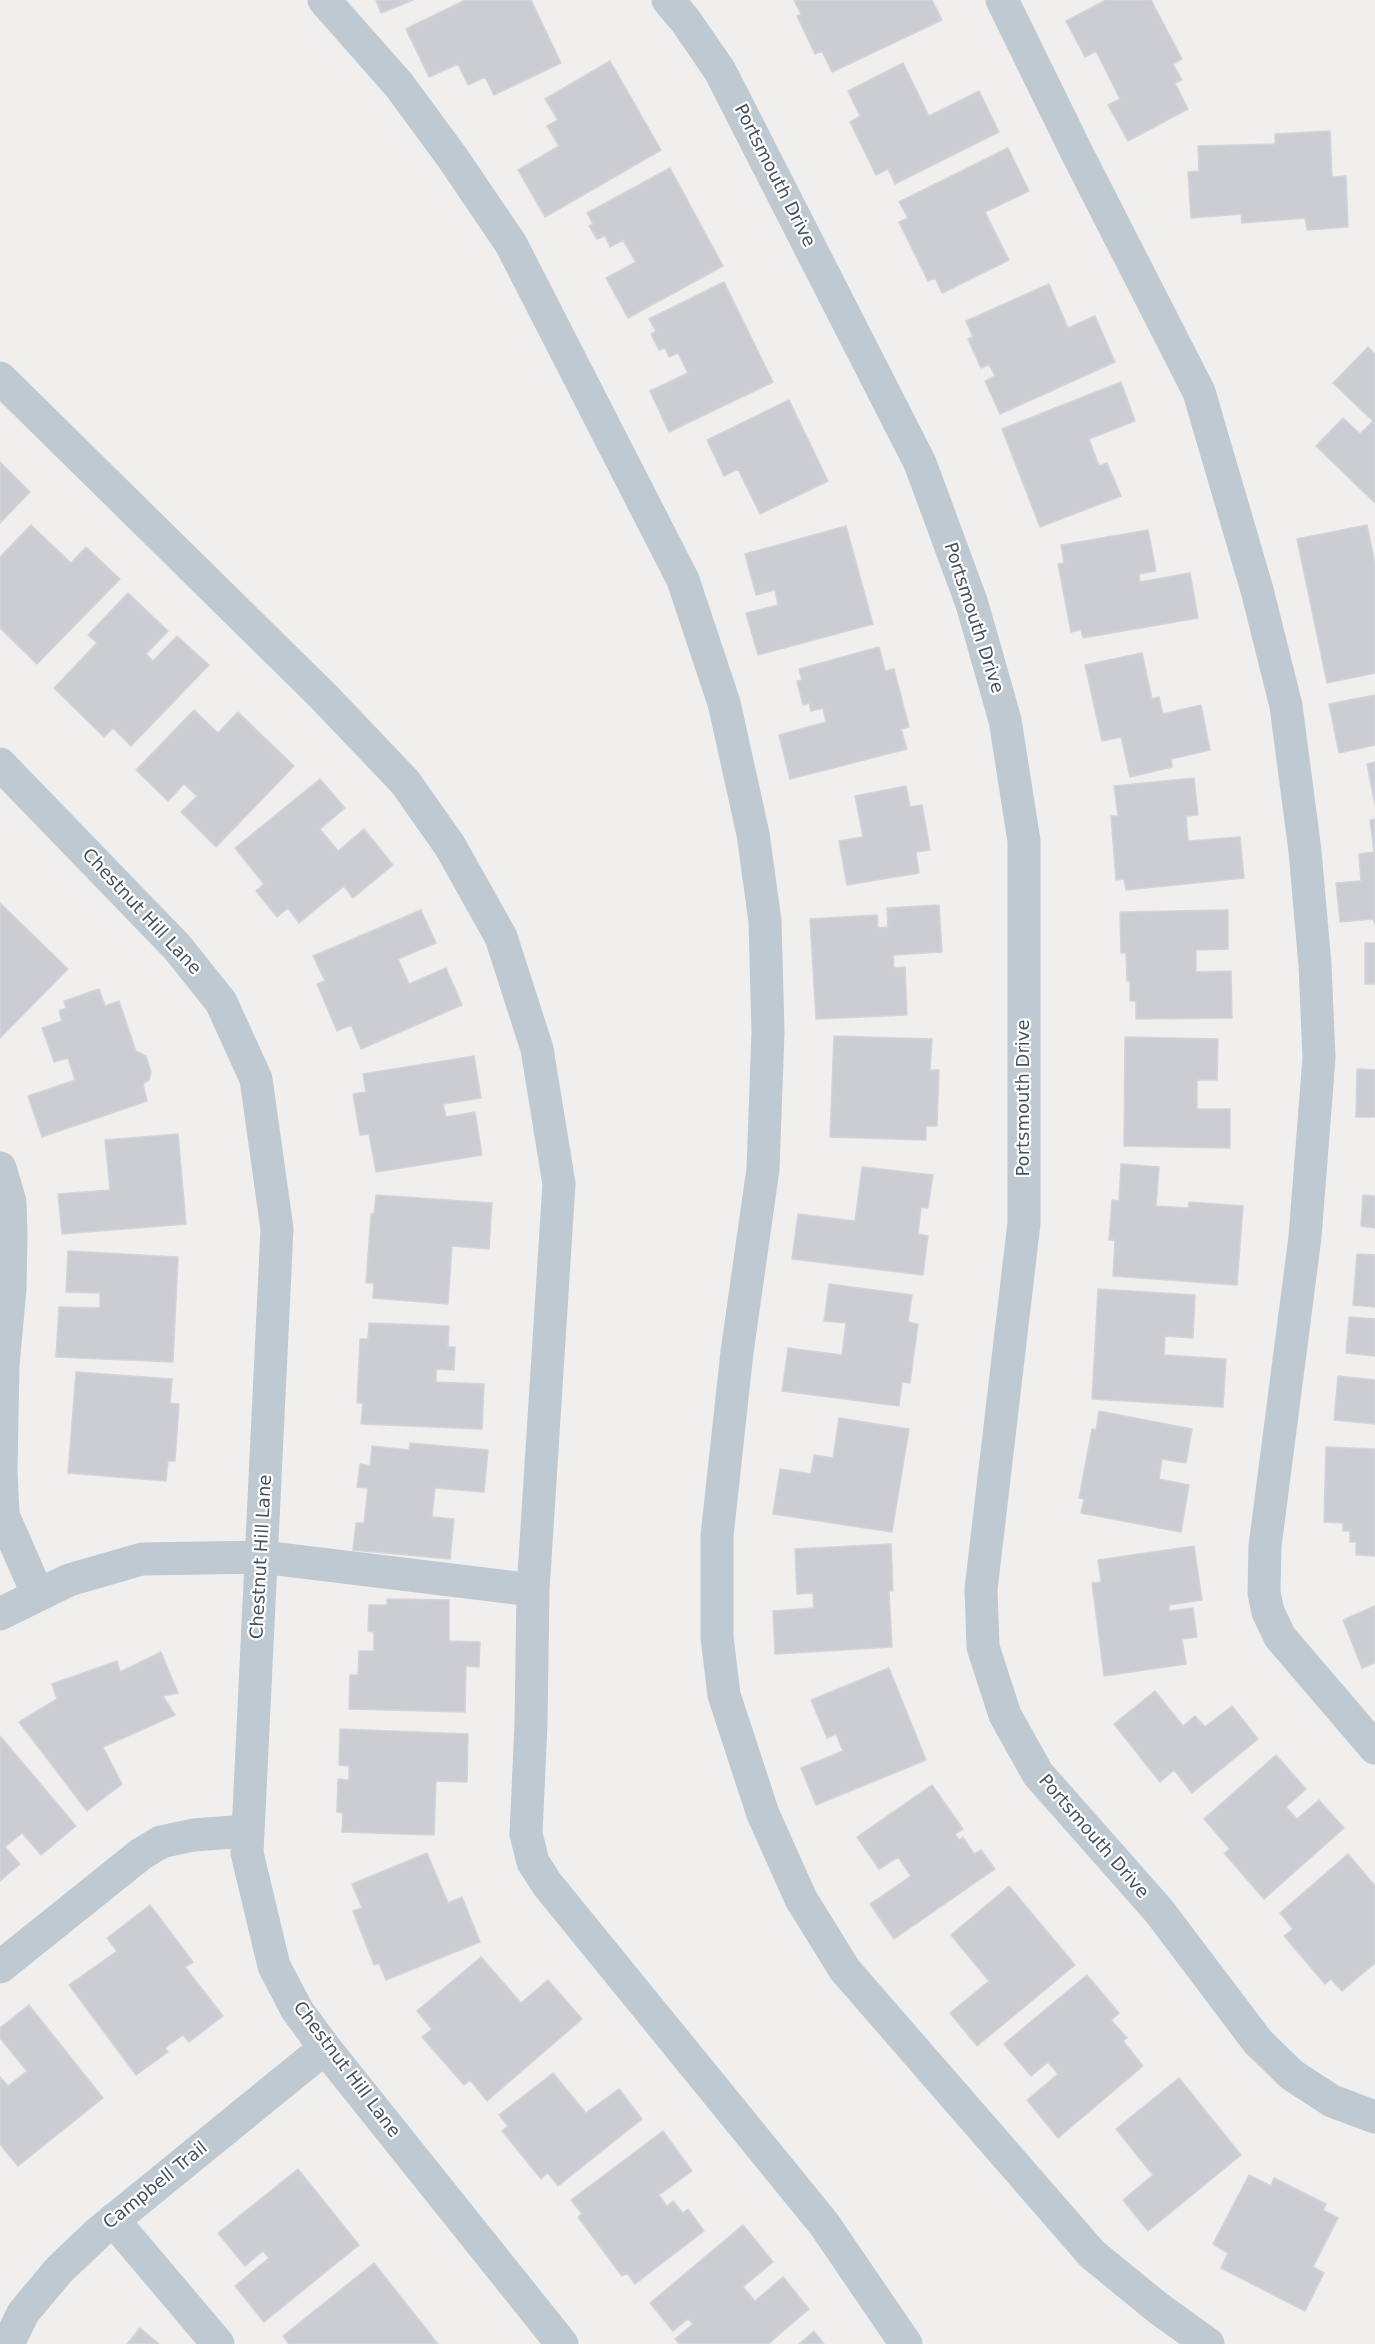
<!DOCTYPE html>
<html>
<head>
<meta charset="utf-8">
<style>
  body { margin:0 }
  canvas { display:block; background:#f1eeee }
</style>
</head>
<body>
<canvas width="1375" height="2344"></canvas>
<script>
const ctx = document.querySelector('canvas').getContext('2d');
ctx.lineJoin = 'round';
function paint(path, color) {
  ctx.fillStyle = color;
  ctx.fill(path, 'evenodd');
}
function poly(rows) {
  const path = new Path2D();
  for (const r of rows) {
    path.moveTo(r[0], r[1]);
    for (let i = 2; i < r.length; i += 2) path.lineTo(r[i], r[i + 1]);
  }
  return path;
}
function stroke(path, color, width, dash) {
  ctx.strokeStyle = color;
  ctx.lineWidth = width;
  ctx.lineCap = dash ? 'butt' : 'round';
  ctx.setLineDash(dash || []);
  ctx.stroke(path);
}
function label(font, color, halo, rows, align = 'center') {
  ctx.font = font + ' "DejaVu Sans",sans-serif';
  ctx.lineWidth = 4.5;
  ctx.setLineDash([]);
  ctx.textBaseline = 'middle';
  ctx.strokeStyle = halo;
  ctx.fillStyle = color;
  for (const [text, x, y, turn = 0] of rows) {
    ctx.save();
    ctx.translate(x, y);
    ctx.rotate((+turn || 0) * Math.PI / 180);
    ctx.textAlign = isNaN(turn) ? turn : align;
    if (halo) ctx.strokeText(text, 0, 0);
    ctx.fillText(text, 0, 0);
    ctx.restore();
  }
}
const building = poly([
  [376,0,413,0,381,13,376,0],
  [465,0,531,0,561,63,494,95,485,77,468,85,458,64,429,77,406,29,465,0],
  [794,0,932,0,942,20,832,72,822,51,815,54,797,16,801,14,794,0],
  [1106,0,1151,0,1182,59,1173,64,1182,80,1175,83,1188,109,1128,141,1108,105,1120,99,1096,51,1085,57,1066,21,1106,0],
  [610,61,661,150,545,217,518,170,559,146,547,126,558,120,545,99,610,61],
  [903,63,929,116,979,91,999,132,895,184,888,169,876,175,850,122,860,116,848,91,903,63],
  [1330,131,1332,177,1346,176,1348,227,1307,230,1305,218,1242,223,1241,214,1191,218,1188,172,1199,171,1198,146,1275,144,1275,134,1330,131],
  [1008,148,1029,191,985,212,1009,260,942,293,935,278,928,281,899,222,908,218,899,202,1008,148],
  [670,168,723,266,628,318,606,278,636,262,623,240,610,247,605,236,597,239,589,226,593,224,587,213,670,168],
  [724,282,773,382,669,432,650,391,688,373,678,353,669,357,665,348,659,350,651,334,656,331,649,319,724,282],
  [1049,284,1068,328,1095,316,1115,362,1000,414,985,381,995,376,989,364,981,368,968,339,973,337,966,321,1049,284],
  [1368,347,1375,354,1375,503,1316,446,1343,418,1360,434,1373,421,1333,383,1368,347],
  [1121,382,1135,421,1089,439,1099,466,1107,463,1121,496,1040,527,1002,429,1121,382],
  [789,400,828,481,760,514,738,469,724,476,707,440,789,400],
  [0,462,30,492,0,523,0,462],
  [31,525,71,563,86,547,120,579,37,664,0,628,0,557,31,525],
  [1367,525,1375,564,1375,673,1327,683,1297,539,1367,525],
  [846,526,873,624,758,655,746,613,778,605,775,590,756,595,745,554,846,526],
  [1148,530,1156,571,1139,574,1140,582,1190,573,1198,618,1083,638,1081,630,1071,632,1058,564,1064,563,1061,545,1148,530],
  [128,593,168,631,146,654,153,661,177,636,209,665,131,746,113,728,104,737,54,688,97,643,88,635,128,593],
  [879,647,885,671,894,669,909,727,901,729,907,749,790,779,779,735,826,722,823,708,811,711,809,703,803,705,797,681,802,680,799,669,879,647],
  [1142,653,1152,699,1159,697,1163,714,1201,705,1210,750,1171,759,1172,767,1130,777,1121,737,1102,741,1085,665,1142,653],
  [1375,695,1375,745,1339,753,1329,704,1375,695],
  [194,710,218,733,238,712,294,766,216,847,181,812,197,796,184,784,168,801,136,770,194,710],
  [1375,762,1375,805,1367,764,1375,762],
  [1194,778,1198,815,1186,816,1188,841,1240,837,1244,878,1126,890,1124,879,1116,880,1111,816,1118,816,1114,786,1194,778],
  [320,779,345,808,320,829,338,851,364,829,393,865,353,898,344,886,299,923,288,908,277,917,256,891,264,884,235,848,320,779],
  [906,786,910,807,922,805,930,850,916,852,919,873,847,885,839,841,863,837,855,796,906,786],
  [1375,819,1375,924,1373,919,1340,922,1336,883,1361,881,1359,854,1374,852,1370,820,1375,819],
  [0,903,68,969,0,1038,0,903],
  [939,905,942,952,893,955,894,968,905,967,907,1015,816,1019,810,919,877,915,878,928,888,927,887,908,939,905],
  [421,910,436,943,398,959,409,984,446,968,462,1005,361,1049,351,1025,337,1031,317,984,325,981,313,956,421,910],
  [1228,910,1228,949,1196,950,1196,972,1231,971,1232,1018,1136,1019,1136,1001,1130,1001,1130,981,1127,981,1126,953,1121,953,1120,912,1228,910],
  [1365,943,1375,943,1375,984,1365,984,1365,943],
  [99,989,105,1006,119,1001,136,1051,146,1056,151,1072,149,1080,143,1084,147,1101,42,1137,28,1096,75,1080,68,1058,54,1062,42,1028,62,1021,59,1011,66,1008,64,1001,99,989],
  [834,1036,932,1039,930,1070,939,1070,937,1126,926,1126,926,1140,830,1137,834,1036],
  [1125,1037,1218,1039,1217,1080,1197,1080,1197,1109,1230,1109,1230,1148,1124,1146,1125,1037],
  [474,1056,481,1098,443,1104,446,1117,475,1112,482,1155,376,1172,369,1134,360,1135,353,1094,366,1092,363,1074,474,1056],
  [1357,1069,1375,1070,1375,1117,1356,1117,1357,1069],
  [178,1134,186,1224,62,1234,58,1194,110,1190,105,1140,178,1134],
  [1121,1164,1159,1167,1156,1206,1188,1208,1189,1202,1243,1206,1237,1285,1113,1276,1115,1240,1109,1240,1112,1200,1119,1201,1121,1164],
  [862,1167,933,1175,928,1208,921,1207,918,1234,928,1236,923,1275,792,1259,798,1214,855,1221,862,1167],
  [376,1195,492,1203,489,1249,452,1246,448,1304,373,1298,374,1283,366,1283,371,1214,374,1214,376,1195],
  [1363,1195,1375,1196,1375,1228,1361,1226,1363,1195],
  [68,1251,178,1257,173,1362,56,1357,59,1307,100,1308,100,1293,66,1292,68,1251],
  [1357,1254,1375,1255,1375,1307,1353,1305,1357,1254],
  [829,1284,912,1295,908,1322,918,1324,910,1383,902,1382,899,1406,782,1391,788,1348,842,1355,846,1323,824,1321,829,1284],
  [1098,1289,1195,1295,1193,1338,1165,1336,1164,1355,1226,1359,1223,1407,1092,1399,1098,1289],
  [1349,1317,1375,1319,1375,1356,1346,1353,1349,1317],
  [369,1323,449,1326,448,1347,455,1347,454,1370,436,1369,436,1382,484,1384,482,1429,361,1424,363,1403,357,1403,360,1339,368,1339,369,1323],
  [76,1372,172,1379,170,1403,179,1404,175,1461,168,1461,166,1481,68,1473,76,1372],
  [1338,1376,1375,1380,1375,1424,1334,1420,1338,1376],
  [1099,1411,1192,1429,1186,1463,1162,1459,1159,1479,1189,1485,1181,1532,1081,1513,1084,1499,1079,1498,1092,1429,1096,1430,1099,1411],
  [839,1418,909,1429,892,1532,773,1514,780,1469,811,1474,814,1455,833,1458,839,1418],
  [410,1443,488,1450,484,1492,435,1488,432,1517,454,1519,450,1559,353,1550,356,1523,364,1523,368,1488,357,1487,360,1464,370,1466,372,1446,409,1450,410,1443],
  [1326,1447,1375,1449,1375,1556,1356,1555,1356,1542,1350,1542,1350,1531,1343,1531,1343,1523,1324,1522,1326,1447],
  [891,1544,893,1591,889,1591,892,1647,775,1654,773,1611,814,1608,813,1593,797,1594,795,1549,891,1544],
  [1194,1546,1202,1600,1169,1605,1169,1611,1193,1608,1197,1637,1182,1639,1186,1664,1104,1676,1092,1583,1101,1582,1098,1560,1194,1546],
  [387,1599,449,1600,449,1641,480,1642,479,1667,466,1666,465,1712,349,1709,350,1675,358,1675,359,1651,374,1651,374,1632,368,1631,369,1605,387,1605,387,1599],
  [1375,1606,1375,1663,1362,1668,1343,1620,1375,1606],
  [161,1652,178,1693,163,1696,175,1715,103,1747,122,1784,87,1811,19,1722,57,1699,52,1684,117,1661,120,1672,161,1652],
  [889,1668,926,1760,816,1805,801,1768,843,1751,836,1734,827,1738,811,1700,889,1668],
  [1155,1691,1183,1726,1195,1716,1205,1727,1232,1706,1258,1739,1192,1793,1174,1770,1160,1782,1114,1724,1155,1691],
  [340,1729,468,1734,467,1782,436,1781,434,1835,342,1832,343,1813,337,1812,338,1779,349,1780,349,1766,339,1765,340,1729],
  [0,1736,76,1826,41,1855,22,1833,5,1847,20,1864,0,1881,0,1736],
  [1276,1755,1306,1789,1286,1807,1297,1819,1319,1800,1344,1828,1264,1899,1224,1853,1230,1849,1204,1819,1276,1755],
  [932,1785,963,1829,955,1834,959,1840,963,1837,974,1854,981,1850,995,1869,894,1939,870,1904,911,1876,898,1857,879,1869,857,1837,932,1785],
  [427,1853,448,1903,462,1897,480,1942,386,1980,379,1963,374,1965,353,1911,362,1908,352,1884,427,1853],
  [1348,1854,1375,1886,1375,1963,1342,1991,1331,1979,1325,1984,1284,1936,1293,1929,1280,1913,1348,1854],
  [1009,1886,1075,1965,977,2046,950,2013,989,1981,951,1935,1009,1886],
  [150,1905,193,1962,185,1967,223,2016,189,2042,183,2035,165,2048,168,2052,136,2075,69,1985,117,1951,107,1938,150,1905],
  [481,1957,521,2003,548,1980,582,2019,487,2101,470,2080,464,2085,422,2037,432,2029,417,2011,481,1957],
  [1087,1975,1119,2013,1111,2020,1127,2038,1123,2041,1143,2066,1058,2138,1027,2100,1058,2074,1048,2062,1031,2076,1004,2044,1087,1975],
  [29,2005,103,2098,18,2166,0,2144,0,2077,8,2086,27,2071,0,2038,0,2028,29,2005],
  [553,2073,586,2113,619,2089,642,2119,558,2186,548,2173,541,2179,502,2131,508,2126,499,2115,553,2073],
  [1179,2078,1241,2155,1148,2231,1123,2200,1153,2175,1116,2129,1179,2078],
  [663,2131,692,2171,659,2195,667,2206,673,2201,683,2213,688,2209,704,2231,635,2284,627,2273,622,2276,578,2217,582,2214,571,2200,663,2131],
  [298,2169,359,2245,264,2322,235,2286,269,2258,263,2251,245,2266,218,2233,298,2169],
  [1249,2175,1271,2186,1274,2178,1326,2204,1323,2210,1338,2218,1313,2267,1324,2273,1305,2311,1221,2268,1228,2253,1213,2244,1249,2175],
  [743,2225,773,2262,743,2287,755,2301,783,2277,809,2309,768,2344,679,2344,675,2339,693,2324,688,2319,673,2331,650,2303,743,2225],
  [374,2263,438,2344,289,2344,283,2336,374,2263],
  [140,2328,159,2344,127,2344,140,2328],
  [814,2331,824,2344,799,2344,814,2331]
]);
const minor = poly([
  [324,0,399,85,452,157,511,244,683,580,724,703,753,834,765,921,768,1032,763,1169,737,1352,717,1536,717,1637,724,1695,763,1814,801,1899,845,1970,1092,2254,1158,2308,1208,2344],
  [668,0,685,20,720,71,920,463,972,604,1005,720,1024,841,1024,1223,981,1589,983,1647,1005,1715,1038,1774,1159,1911,1258,2042,1292,2075,1332,2101,1375,2117],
  [1002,0,1077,153,1199,392,1257,590,1286,706,1305,851,1315,965,1319,1058,1305,1237,1265,1546,1264,1593,1268,1612,1280,1637,1375,1748],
  [0,378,323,696,405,782,450,846,501,937,537,1049,559,1184,533,1590,531,1724,526,1834,533,1862,547,1884,824,2224,906,2344],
  [0,764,177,947,221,1002,256,1079,277,1229,247,1853,274,1966,297,2010,325,2048,562,2344],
  [0,1168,10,1202,11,1235,10,1289,3,1365,1,1470,3,1515,38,1595],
  [0,1614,69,1580,142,1559,262,1557,533,1590],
  [0,1967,141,1854,161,1842,193,1835,248,1831],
  [113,2220,218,2344],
  [8,2344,23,2313,59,2270,99,2232,325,2048]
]);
const streetNames = [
  ["Portsmouth Drive",774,176,63],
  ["Portsmouth Drive",973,618,72],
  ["Chestnut Hill Lane",141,912,47],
  ["Portsmouth Drive",1024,1098,-90],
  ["Chestnut Hill Lane",262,1557,-87],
  ["Portsmouth Drive",1093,1837,49],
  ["Chestnut Hill Lane",346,2070,53],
  ["Campbell Trail",156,2186,-39]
];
paint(building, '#cbcdd3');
stroke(building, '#d2d4da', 1.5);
stroke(minor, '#bfc9d1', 33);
label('18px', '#46515c', '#fff', streetNames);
</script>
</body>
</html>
